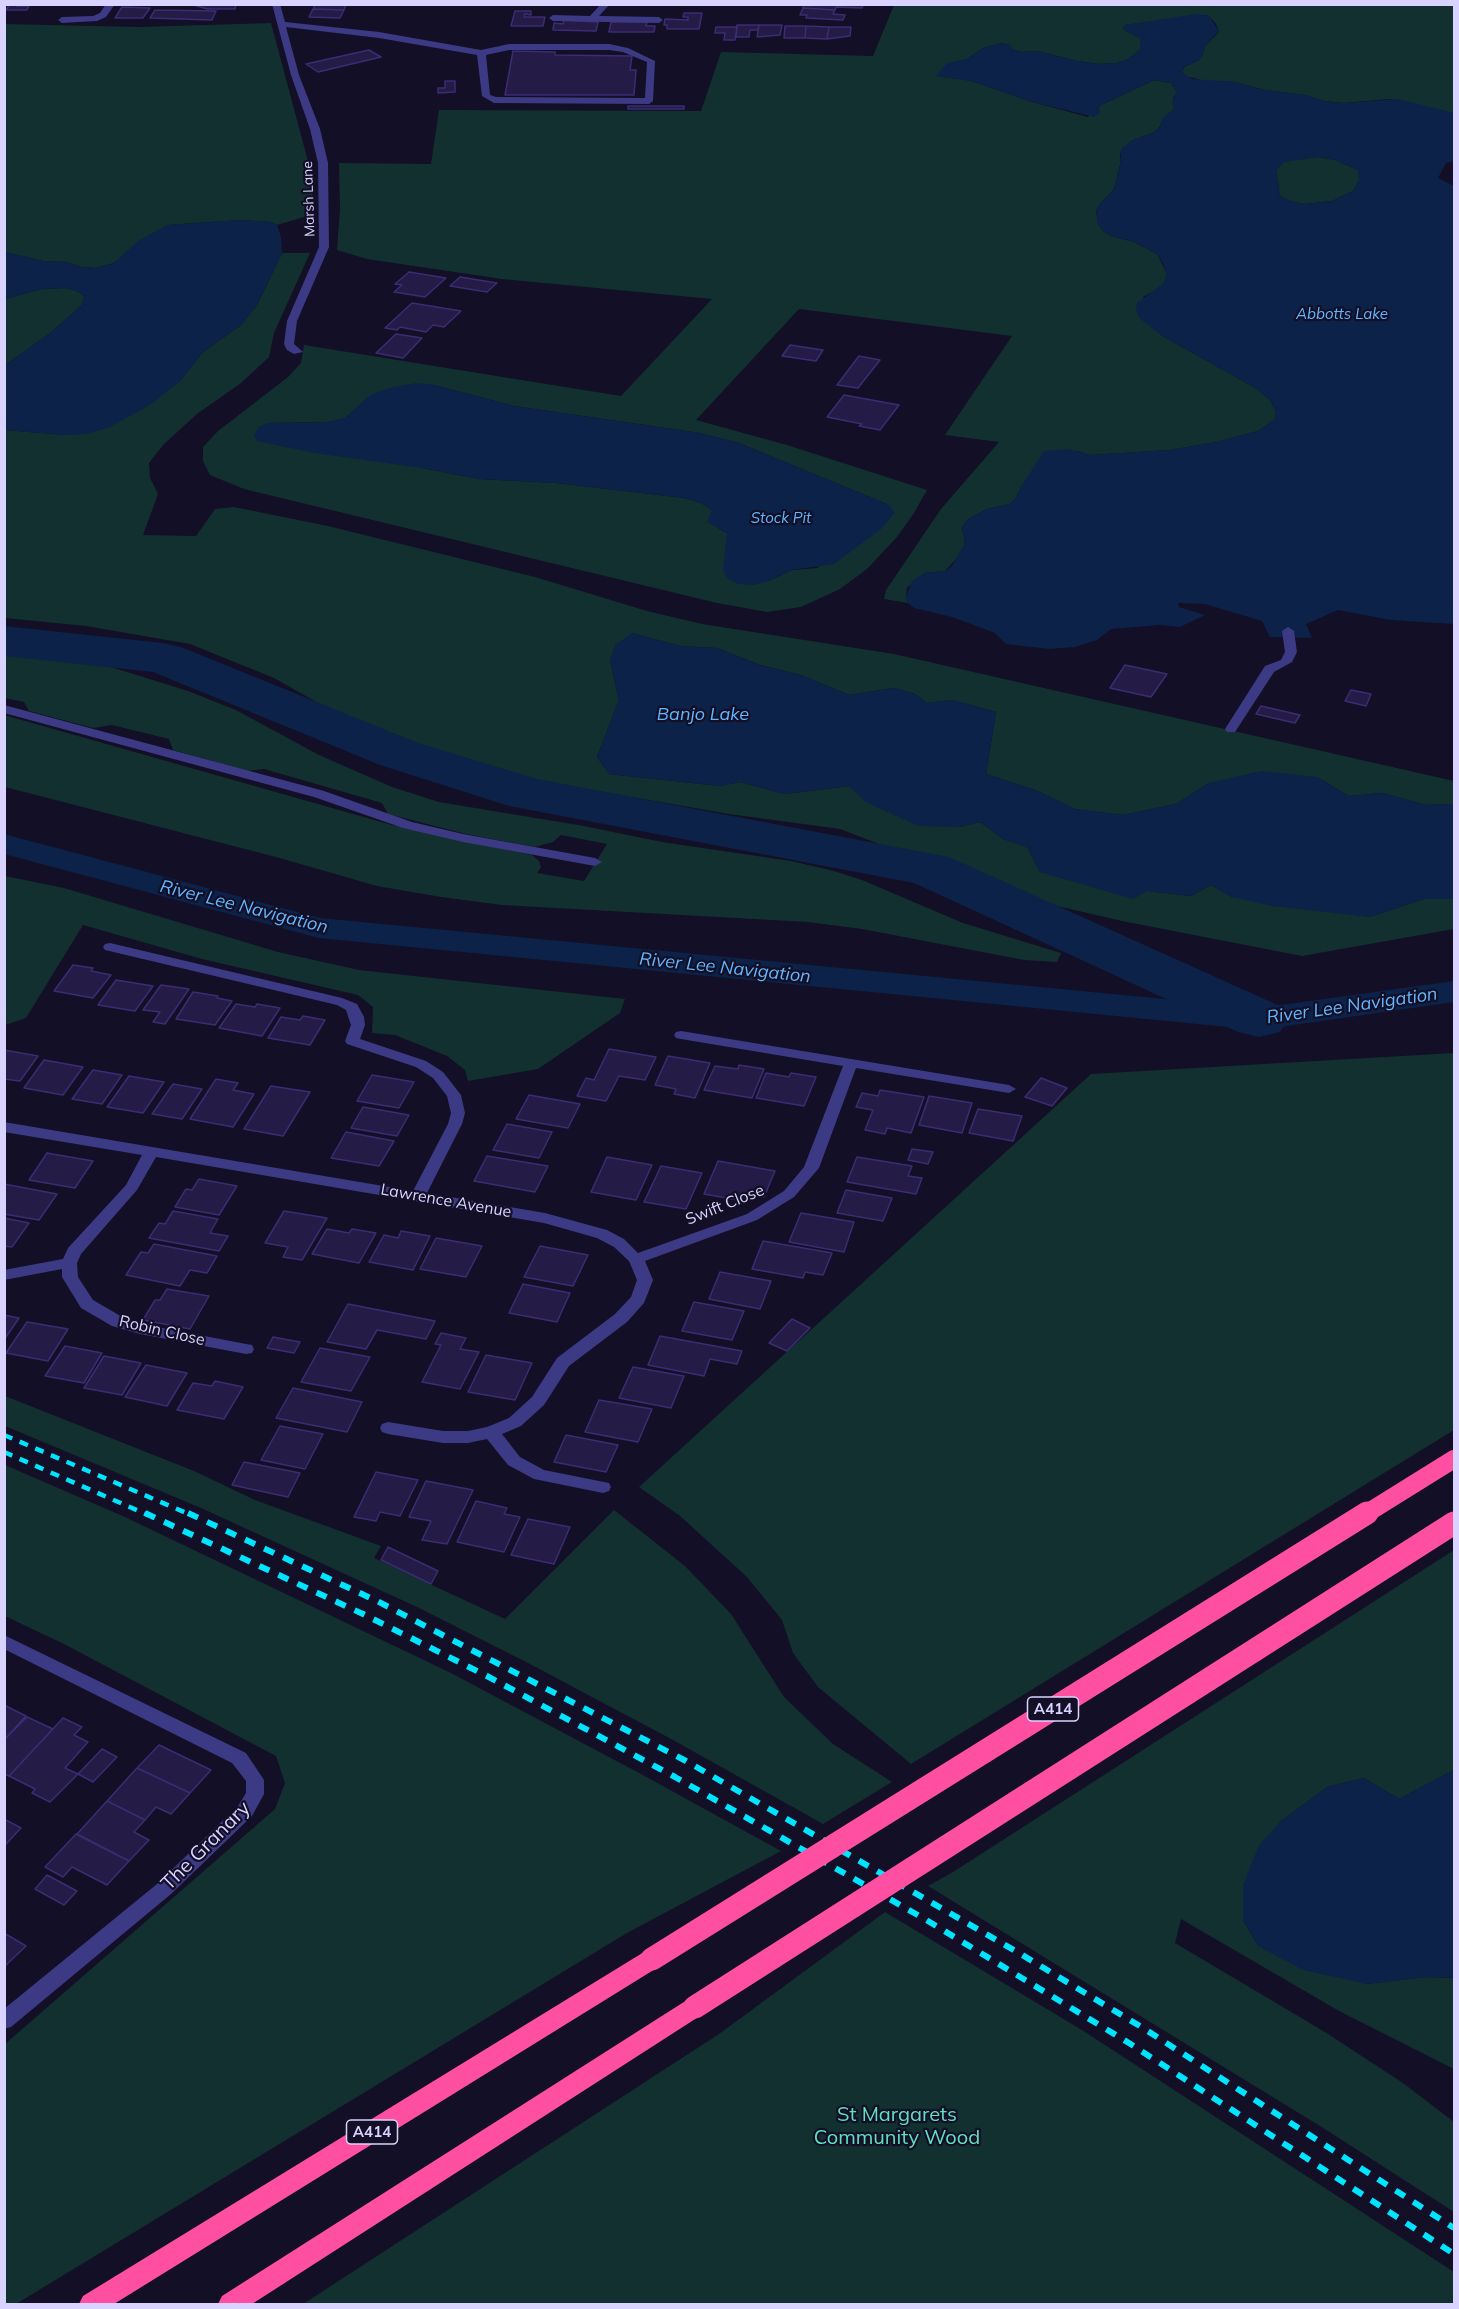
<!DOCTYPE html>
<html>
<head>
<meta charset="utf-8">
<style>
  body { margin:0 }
  #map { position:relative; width:1459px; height:2309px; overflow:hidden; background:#130f26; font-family:Mulish,sans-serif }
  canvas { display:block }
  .frame { position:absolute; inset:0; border:6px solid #d9d4ff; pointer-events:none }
</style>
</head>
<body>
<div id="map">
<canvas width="1459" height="2309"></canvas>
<div class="frame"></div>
</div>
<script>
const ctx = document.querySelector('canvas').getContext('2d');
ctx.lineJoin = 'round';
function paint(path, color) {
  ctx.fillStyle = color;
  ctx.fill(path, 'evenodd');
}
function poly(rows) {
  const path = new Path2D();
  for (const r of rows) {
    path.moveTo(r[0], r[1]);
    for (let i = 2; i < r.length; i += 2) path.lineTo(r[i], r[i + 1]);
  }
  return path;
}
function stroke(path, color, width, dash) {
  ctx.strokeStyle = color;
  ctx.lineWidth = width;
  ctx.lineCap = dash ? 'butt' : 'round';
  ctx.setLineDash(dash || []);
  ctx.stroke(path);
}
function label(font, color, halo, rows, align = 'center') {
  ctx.font = font + ' Mulish,sans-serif';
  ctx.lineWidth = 4.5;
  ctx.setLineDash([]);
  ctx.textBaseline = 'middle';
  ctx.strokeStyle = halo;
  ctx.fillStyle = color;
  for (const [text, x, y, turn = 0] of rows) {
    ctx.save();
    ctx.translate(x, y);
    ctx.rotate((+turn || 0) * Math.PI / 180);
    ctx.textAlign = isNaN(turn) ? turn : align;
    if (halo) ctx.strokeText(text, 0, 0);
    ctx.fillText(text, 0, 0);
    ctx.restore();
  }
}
const green = poly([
  [894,5,1454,5,1454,113,1389,99,1343,103,1324,101,1305,95,1264,90,1235,82,1204,81,1186,76,1182,72,1184,67,1199,60,1203,54,1205,46,1219,32,1216,24,1209,16,1204,15,1125,25,1123,29,1140,38,1140,50,1128,59,1117,63,1099,64,1077,61,1037,51,1021,52,1012,49,1010,45,1002,43,983,48,967,59,947,64,937,76,972,81,1029,101,1088,117,1101,105,1154,80,1171,83,1177,93,1173,98,1174,109,1163,118,1160,126,1155,132,1131,141,1120,154,1120,165,1114,189,1099,205,1096,212,1098,224,1104,232,1111,236,1134,242,1157,254,1167,274,1164,283,1158,289,1143,297,1161,335,1257,389,1271,401,1276,412,1275,419,1258,431,1217,442,1170,450,1123,453,1090,455,1077,451,1022,485,1016,498,1010,504,987,509,967,520,962,527,965,543,959,556,945,571,925,573,907,588,906,597,908,603,884,599,886,590,941,509,999,442,945,435,1012,336,799,309,696,420,787,445,927,490,914,513,897,537,867,569,840,589,801,607,767,612,717,603,244,489,210,475,203,461,203,447,218,431,288,377,301,363,304,345,621,396,712,299,502,279,367,259,337,250,340,209,339,163,431,164,439,110,701,111,721,52,873,56],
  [434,385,514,406,700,433,739,443,889,505,817,568,792,570,769,581,727,548,727,533,719,529,712,510,701,503,685,498,556,483,479,479,422,468,268,423,328,422,345,418,357,408],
  [271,23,312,176,313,211,304,217,277,225,271,222,241,220,167,225,114,263,96,268,82,267,66,262,43,261,5,252,4,24,139,27],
  [1319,157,1335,160,1358,170,1359,180,1353,191,1332,201,1305,204,1290,201,1280,196,1276,171,1284,161],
  [282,253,310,253,274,333,269,357,241,383,197,414,164,444,149,463,150,478,158,494,143,535,196,536,215,509,234,507,328,526,535,577,647,611,702,624,894,654,1454,781,1454,805,1445,804,1426,805,1382,793,1349,796,1317,777,1209,783,1176,804,1123,815,1075,809,1035,790,986,774,996,712,952,700,927,703,915,694,894,688,849,695,801,675,760,665,717,648,680,646,632,633,610,660,619,700,597,757,609,774,720,786,740,782,785,794,850,786,866,802,959,827,980,822,1003,839,1027,847,1040,872,1147,891,1191,896,1211,885,1232,897,1370,917,1424,899,1454,899,1454,929,1302,956,1122,921,1014,896,840,829,729,814,499,774,442,762,383,740,274,678,190,644,86,626,5,618,5,430,65,435,180,381,203,352,241,325,257,305],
  [65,288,77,291,84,296,82,305,49,334,5,365,5,299,42,289],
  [5,652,57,656,98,663,188,691,236,710,319,755,392,787,439,802,584,826,662,842,791,861,834,871,862,880,963,923,1061,953,1057,962,1024,960,862,929,808,922,502,905,441,897,377,886,276,857,5,787,4,715,392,825,532,855,539,861,541,867,537,873,584,881,607,844,561,835,553,842,535,847,466,834,388,814,382,803,264,769,247,771,173,750,169,739,112,725,93,728,29,711,24,702,5,698],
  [5,876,64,888,278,952,359,970,625,999,620,1013,538,1069,468,1081,465,1070,447,1056,395,1035,372,1033,373,1007,358,995,202,959,83,925,26,1018,5,1025],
  [1454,1053,1454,1430,911,1764,818,1687,793,1653,782,1620,747,1577,680,1516,639,1487,1091,1074],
  [5,1396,194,1471,255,1500,381,1546,374,1558,505,1619,614,1510,685,1566,731,1614,784,1697,833,1744,892,1782,823,1824,673,1740,528,1663,417,1607,201,1508,5,1426],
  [5,1465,125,1517,451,1673,641,1774,781,1851,627,1933,16,2304,5,2304,5,2044,275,1809,285,1783,276,1756,64,1644,5,1616],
  [1454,1550,1454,1770,1399,1799,1364,1778,1327,1787,1280,1822,1243,1885,1243,1920,1258,1946,1367,1984,1425,1977,1454,1978,1454,2069,1339,2011,1181,1919,1175,1943,1325,2032,1403,2083,1454,2122,1454,2212,1320,2126,928,1886,953,1872],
  [885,1912,1082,2030,1454,2272,1454,2304,303,2304,719,2034]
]);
const water = poly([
  [1196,14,1209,16,1219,31,1205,46,1203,54,1199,60,1184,67,1182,72,1192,79,1235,82,1264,90,1305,95,1324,101,1343,103,1398,99,1454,113,1454,161,1446,163,1438,178,1454,186,1454,624,1391,620,1338,610,1306,624,1312,638,1270,637,1262,621,1205,604,1178,603,1179,607,1205,615,1180,627,1160,625,1111,629,1097,640,1075,647,1049,649,1006,644,995,633,952,617,914,608,908,603,906,597,912,581,925,573,945,571,952,566,965,543,962,527,967,520,987,509,1010,504,1016,498,1022,485,1044,451,1069,449,1090,455,1170,450,1216,442,1258,431,1275,419,1276,412,1271,401,1257,389,1161,335,1139,318,1136,310,1137,303,1164,283,1167,274,1163,264,1157,254,1134,242,1111,236,1104,232,1098,224,1096,213,1099,205,1114,189,1120,166,1121,149,1131,141,1155,132,1160,127,1163,118,1174,109,1172,101,1177,93,1171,83,1154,80,1101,105,1099,108,1100,114,1094,117,1029,101,972,81,936,76,947,63,967,59,983,48,1001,43,1010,45,1012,49,1021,52,1037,51,1077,61,1099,64,1117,63,1128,59,1140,50,1140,38,1123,29,1125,25],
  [1319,157,1335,160,1358,170,1359,180,1353,191,1332,201,1305,204,1290,201,1280,196,1276,171,1284,162],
  [241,220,271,222,277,225,281,237,282,253,257,305,241,325,203,352,180,381,153,403,110,427,87,434,65,435,5,430,5,365,49,334,82,305,84,296,77,291,65,288,42,289,5,299,5,252,43,261,66,262,82,267,96,268,114,263,138,241,167,225],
  [417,383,434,385,514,406,700,433,739,443,889,505,895,513,881,529,834,564,792,570,769,581,754,585,738,584,728,579,723,570,727,533,707,522,712,510,701,503,685,498,556,483,479,479,422,468,314,453,257,441,254,435,259,427,268,423,328,422,345,418,370,395,393,387],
  [632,633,680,646,717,648,759,665,801,675,849,695,894,688,915,694,927,703,952,700,996,712,986,774,1035,790,1076,809,1123,815,1176,804,1209,783,1261,771,1317,777,1349,796,1382,793,1426,805,1445,804,1454,805,1454,899,1424,899,1370,917,1272,906,1232,897,1211,885,1191,896,1147,891,1133,899,1040,872,1027,847,1003,839,980,822,959,827,918,826,866,802,849,786,785,794,740,782,720,786,609,774,597,757,619,700,610,660,615,645],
  [1454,1770,1454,1978,1425,1977,1367,1984,1303,1970,1258,1946,1243,1920,1243,1885,1259,1845,1280,1822,1327,1787,1364,1778,1399,1799]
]);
const canal = poly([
  [4,834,320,918,1259,1008,1454,981,1454,1002,1259,1030,319,938,4,854,4,834]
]);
const river = poly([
  [4,626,163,643,181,647,418,743,537,779,949,857,1280,1006,1289,1019,1280,1032,1259,1037,1238,1032,914,883,509,806,380,765,153,672,4,656,4,626]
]);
const building = poly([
  [10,4,18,4,17,6,29,6,27,10,6,10,10,4],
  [191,4,236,4,235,9,207,9,191,4],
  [346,4,344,10,313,9,315,5,311,5,346,4],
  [804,4,864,4,862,8,836,7,835,10,803,8,804,4],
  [122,7,150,8,143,18,115,18,122,7],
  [803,8,835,10,833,14,845,15,843,20,806,18,807,15,800,15,803,8],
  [313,9,344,10,340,18,309,17,313,9],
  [155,10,216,11,212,20,150,18,155,10],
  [515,11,531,11,531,15,525,14,524,17,545,17,543,26,511,26,515,11],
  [684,13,702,13,699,29,667,29,667,25,664,25,665,19,688,20,688,17,683,17,684,13],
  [564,20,598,22,596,31,553,30,554,23,563,24,564,20],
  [611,22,647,22,646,26,655,26,654,32,609,32,611,22],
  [737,25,759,25,758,30,750,30,749,37,736,37,737,25],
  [759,25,782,25,780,35,757,37,759,25],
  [785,26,806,26,805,38,784,38,785,26],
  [806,26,829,27,827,39,805,38,806,26],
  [716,27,737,27,735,40,724,40,725,33,715,33,716,27],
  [829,27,851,27,850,36,827,39,829,27],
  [369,50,381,57,318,72,306,64,369,50],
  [513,51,555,52,555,55,632,56,630,70,636,70,634,95,505,95,513,51],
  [445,81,455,81,455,92,438,93,438,88,445,88,445,81],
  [628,106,684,106,684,109,628,109,628,106],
  [409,272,446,278,425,297,394,292,402,285,395,284,409,272],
  [460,277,497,283,487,292,450,286,460,277],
  [412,303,461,311,444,327,433,325,426,332,400,327,397,330,385,328,412,303],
  [396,334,422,338,403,358,376,353,396,334],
  [790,345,823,350,816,361,782,356,790,345],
  [859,356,880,360,858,388,837,385,859,356],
  [844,395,899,405,880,430,859,426,862,424,827,417,844,395],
  [1125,665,1167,674,1151,697,1110,688,1125,665],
  [1351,690,1371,694,1366,706,1345,701,1351,690],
  [1261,706,1300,715,1295,723,1256,714,1261,706],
  [73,965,93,968,91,971,111,975,93,998,54,991,73,965],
  [116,980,153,986,135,1011,98,1005,116,980],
  [161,985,189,989,165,1024,153,1022,160,1012,143,1010,161,985],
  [193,992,218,996,217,998,232,1001,215,1025,176,1019,193,992],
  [236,1004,255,1007,257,1004,280,1008,262,1036,219,1028,236,1004],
  [303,1016,325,1020,310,1045,268,1038,281,1017,300,1020,303,1016],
  [609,1049,656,1057,645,1080,619,1076,606,1101,577,1096,586,1078,594,1080,609,1049],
  [4,1050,38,1056,20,1081,4,1079,4,1050],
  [668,1056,710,1063,695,1098,674,1094,676,1089,655,1085,668,1056],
  [44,1060,83,1067,63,1095,24,1088,44,1060],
  [739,1065,764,1069,752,1098,704,1090,715,1066,738,1069,739,1065],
  [93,1070,122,1075,102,1104,72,1099,93,1070],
  [766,1073,789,1077,791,1073,816,1077,804,1106,756,1098,766,1073],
  [372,1075,414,1082,399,1108,357,1101,372,1075],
  [129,1076,164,1082,143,1113,107,1107,129,1076],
  [1041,1078,1067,1088,1052,1106,1025,1097,1041,1078],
  [216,1079,238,1083,233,1090,254,1094,233,1127,190,1119,216,1079],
  [173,1084,202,1089,182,1119,152,1114,173,1084],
  [271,1086,310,1092,283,1136,244,1129,271,1086],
  [880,1090,924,1097,911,1133,887,1128,885,1134,865,1130,873,1110,856,1107,862,1093,878,1096,880,1090],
  [529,1095,580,1104,568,1128,516,1119,529,1095],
  [929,1096,972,1103,962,1133,919,1125,929,1096],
  [363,1107,409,1115,397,1136,351,1128,363,1107],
  [978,1109,1022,1116,1013,1141,969,1133,978,1109],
  [507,1124,552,1132,539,1158,493,1150,507,1124],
  [346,1132,394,1141,379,1166,331,1158,346,1132],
  [912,1149,933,1152,928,1164,908,1160,912,1149],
  [47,1153,93,1161,75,1188,29,1180,47,1153],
  [487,1156,548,1166,535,1192,474,1181,487,1156],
  [607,1157,652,1165,636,1200,591,1192,607,1157],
  [857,1157,912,1166,908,1176,922,1178,916,1194,847,1182,857,1157],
  [718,1161,775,1171,764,1197,746,1194,743,1201,704,1194,718,1161],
  [661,1166,702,1173,686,1209,644,1202,661,1166],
  [199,1179,237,1186,219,1215,175,1207,186,1189,192,1190,199,1179],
  [4,1184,57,1194,39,1220,4,1214,4,1184],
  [846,1190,892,1198,883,1221,837,1213,846,1190],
  [173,1211,218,1219,210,1233,228,1236,219,1251,149,1238,159,1223,165,1224,173,1211],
  [284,1211,327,1218,302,1260,283,1257,288,1247,265,1243,284,1211],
  [801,1213,854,1222,844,1252,789,1242,801,1213],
  [4,1218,29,1223,12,1247,4,1246,4,1218],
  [327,1229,349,1233,352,1229,376,1233,359,1263,312,1254,327,1229],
  [401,1231,430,1236,413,1270,369,1262,384,1235,398,1238,401,1231],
  [436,1238,482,1246,466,1277,420,1269,436,1238],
  [763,1241,832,1253,823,1275,805,1272,803,1278,752,1269,763,1241],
  [154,1244,217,1256,207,1273,190,1270,180,1286,126,1275,141,1252,148,1253,154,1244],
  [540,1246,588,1255,573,1286,524,1277,540,1246],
  [720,1272,771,1281,760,1309,709,1299,720,1272],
  [523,1284,570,1293,557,1322,509,1313,523,1284],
  [167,1289,209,1296,190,1329,143,1320,155,1300,160,1300,167,1289],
  [694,1302,744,1311,732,1340,682,1331,694,1302],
  [348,1304,435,1321,426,1339,377,1330,366,1349,327,1342,348,1304],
  [4,1315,19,1318,4,1340,4,1315],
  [792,1319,810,1328,787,1351,769,1343,792,1319],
  [27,1322,68,1329,48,1361,6,1353,27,1322],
  [441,1333,466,1338,460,1349,479,1352,460,1389,422,1382,441,1345,435,1344,441,1333],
  [660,1336,742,1351,737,1364,710,1359,704,1376,648,1365,660,1336],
  [273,1337,300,1342,294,1353,267,1348,273,1337],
  [65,1346,102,1353,84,1383,45,1376,65,1346],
  [320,1348,370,1357,351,1391,301,1382,320,1348],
  [486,1355,532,1363,515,1400,468,1392,486,1355],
  [104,1356,141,1363,122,1395,84,1388,104,1356],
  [146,1365,187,1373,167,1406,125,1397,146,1365],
  [633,1367,684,1376,671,1408,619,1398,633,1367],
  [215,1381,243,1387,224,1419,177,1410,193,1383,212,1386,215,1381],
  [293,1388,362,1402,347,1432,276,1418,293,1388],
  [599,1400,652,1409,638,1442,585,1432,599,1400],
  [280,1426,323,1434,305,1469,261,1460,280,1426],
  [566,1435,618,1445,606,1472,554,1462,566,1435],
  [244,1462,300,1473,288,1497,232,1485,244,1462],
  [376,1472,418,1480,400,1516,380,1512,376,1521,354,1517,376,1472],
  [426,1481,473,1490,447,1544,422,1540,431,1521,409,1517,426,1481],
  [476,1501,507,1508,504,1514,520,1517,504,1552,457,1542,476,1501],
  [528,1519,570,1527,554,1564,511,1555,528,1519],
  [388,1547,438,1571,431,1584,381,1560,388,1547],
  [4,1705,26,1716,4,1740,4,1705],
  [27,1717,53,1729,9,1776,4,1774,4,1740,27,1717],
  [63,1718,82,1727,74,1735,88,1742,65,1768,78,1774,50,1802,32,1793,35,1789,9,1776,63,1718],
  [159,1745,211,1770,190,1793,137,1768,159,1745],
  [102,1749,117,1757,93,1782,78,1774,102,1749],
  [137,1768,190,1793,171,1814,156,1807,145,1820,107,1801,137,1768],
  [107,1801,145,1820,134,1832,149,1840,129,1861,77,1834,107,1801],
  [4,1819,21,1828,6,1844,4,1843,4,1819],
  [76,1834,129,1861,107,1885,72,1867,63,1877,45,1867,76,1834],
  [47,1875,77,1891,64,1905,35,1889,47,1875],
  [4,1933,26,1946,4,1967,4,1933]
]);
const minor = poly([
  [106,4,115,4,106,17,97,21,62,23,58,20,62,17,93,16,100,13,106,4],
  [272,4,280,4,285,22,379,32,481,50,509,44,609,44,628,48,655,61,653,101,649,104,494,103,482,96,477,55,379,38,286,27,299,75,320,129,328,163,329,247,297,321,294,344,303,352,294,354,287,350,284,344,287,321,319,247,318,163,310,129,291,75,272,4],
  [509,50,609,50,623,52,647,62,645,98,496,97,490,95,486,55,509,50],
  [601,4,610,4,599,16,659,17,663,20,659,23,553,21,549,18,553,15,590,16,601,4],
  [1288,627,1294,631,1297,652,1292,662,1274,672,1235,732,1227,732,1225,729,1265,666,1281,660,1285,652,1282,631,1288,627],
  [4,705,324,791,412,822,463,834,595,858,602,862,595,866,463,842,403,828,314,797,4,713,4,705],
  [110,943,342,998,357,1004,364,1017,365,1025,360,1039,426,1061,443,1072,461,1095,465,1113,462,1124,427,1193,545,1213,607,1230,624,1239,638,1253,747,1214,784,1191,804,1167,843,1066,681,1039,676,1038,674,1035,676,1032,681,1031,1009,1085,1016,1089,1009,1093,856,1068,819,1168,794,1197,757,1220,645,1261,653,1280,644,1303,627,1322,569,1366,544,1405,521,1426,502,1434,520,1457,544,1470,609,1483,611,1487,609,1491,603,1493,534,1479,508,1465,487,1439,468,1443,443,1443,388,1434,382,1432,380,1428,382,1424,388,1422,443,1431,468,1431,487,1427,509,1418,532,1397,557,1358,615,1314,631,1297,637,1280,629,1261,614,1247,597,1238,544,1223,156,1157,137,1190,81,1254,77,1263,78,1277,93,1300,124,1318,142,1324,246,1344,252,1345,254,1349,252,1353,246,1354,140,1334,112,1326,81,1308,62,1277,62,1269,4,1280,4,1270,63,1259,68,1248,126,1185,142,1155,4,1132,4,1122,413,1191,448,1124,451,1113,447,1096,433,1078,416,1067,347,1044,345,1041,351,1025,346,1010,337,1005,105,950,103,947,105,944,110,943],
  [4,1635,246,1753,264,1780,264,1794,252,1816,171,1894,11,2027,4,2029,4,2009,157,1884,238,1806,246,1793,246,1781,232,1763,4,1649,4,1635]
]);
const highway = poly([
  [652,1949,660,1952,664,1959,660,1966,114,2304,79,2304,83,2296,644,1952,652,1949],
  [695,1997,703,2000,707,2007,703,2014,252,2304,218,2304,222,2296,687,2000,695,1997]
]);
const railFar1 = poly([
  [4,1435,191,1515],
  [4,1452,148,1515]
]);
const rail = poly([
  [145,1513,363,1614,487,1676,675,1777,923,1918,1129,2043,1454,2254],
  [188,1513,377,1601,686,1761,1019,1953,1143,2028,1454,2228]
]);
const highwayBridgeFar1 = poly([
  [1364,1515,1454,1459]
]);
const highwayBridge = poly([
  [652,1959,1367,1513],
  [695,2007,1454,1523]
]);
const farStreetnames = [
  ["Marsh Lane",309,199,-92]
];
const farWaternames = [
  ["Abbotts Lake",1342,314],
  ["Stock Pit",781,518]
];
const shields = [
  [1053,1709,51],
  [372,2132,51]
];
const shieldNames = [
  ["A414",1053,1709],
  ["A414",372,2132]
];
const streetNames = [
  ["Lawrence Avenue",446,1201,10],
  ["Swift Close",725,1205,-22],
  ["Robin Close",162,1331,13]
];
const waterNames = [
  ["Banjo Lake",703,715],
  ["River Lee Navigation",244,907,14],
  ["River Lee Navigation",725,968,6],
  ["River Lee Navigation",1352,1006,-8]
];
const nearStreetnames = [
  ["The Granary",206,1846,-45]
];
const nearParknames = [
  ["St Margarets",897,2115],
  ["Community Wood",897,2138]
];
paint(green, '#12302f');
paint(water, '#0c2248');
paint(canal, '#0c2248');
paint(river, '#0c2248');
paint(building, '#241b47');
stroke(building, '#3b2d73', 1.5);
paint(minor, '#3d3a85');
paint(highway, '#ff4fa3');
stroke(railFar1, '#00e5ff', 4.5, [9, 8]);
stroke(rail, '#00e5ff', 6, [11, 10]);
stroke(highwayBridgeFar1, '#ff4fa3', 18);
stroke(highwayBridge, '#ff4fa3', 23);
label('14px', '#d9d4ff', '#130f26', farStreetnames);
label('italic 15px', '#62b6ff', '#130f26', farWaternames);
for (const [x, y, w] of shields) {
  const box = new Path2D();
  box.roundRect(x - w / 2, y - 12, w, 24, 4.5);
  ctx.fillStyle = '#130f26';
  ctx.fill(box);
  stroke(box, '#d9d4ff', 1.5);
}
label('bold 15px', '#d9d4ff', null, shieldNames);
label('16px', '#d9d4ff', '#130f26', streetNames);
label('italic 18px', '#62b6ff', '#130f26', waterNames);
label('20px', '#d9d4ff', '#130f26', nearStreetnames);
label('20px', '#5fe0c0', '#130f26', nearParknames);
</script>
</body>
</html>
